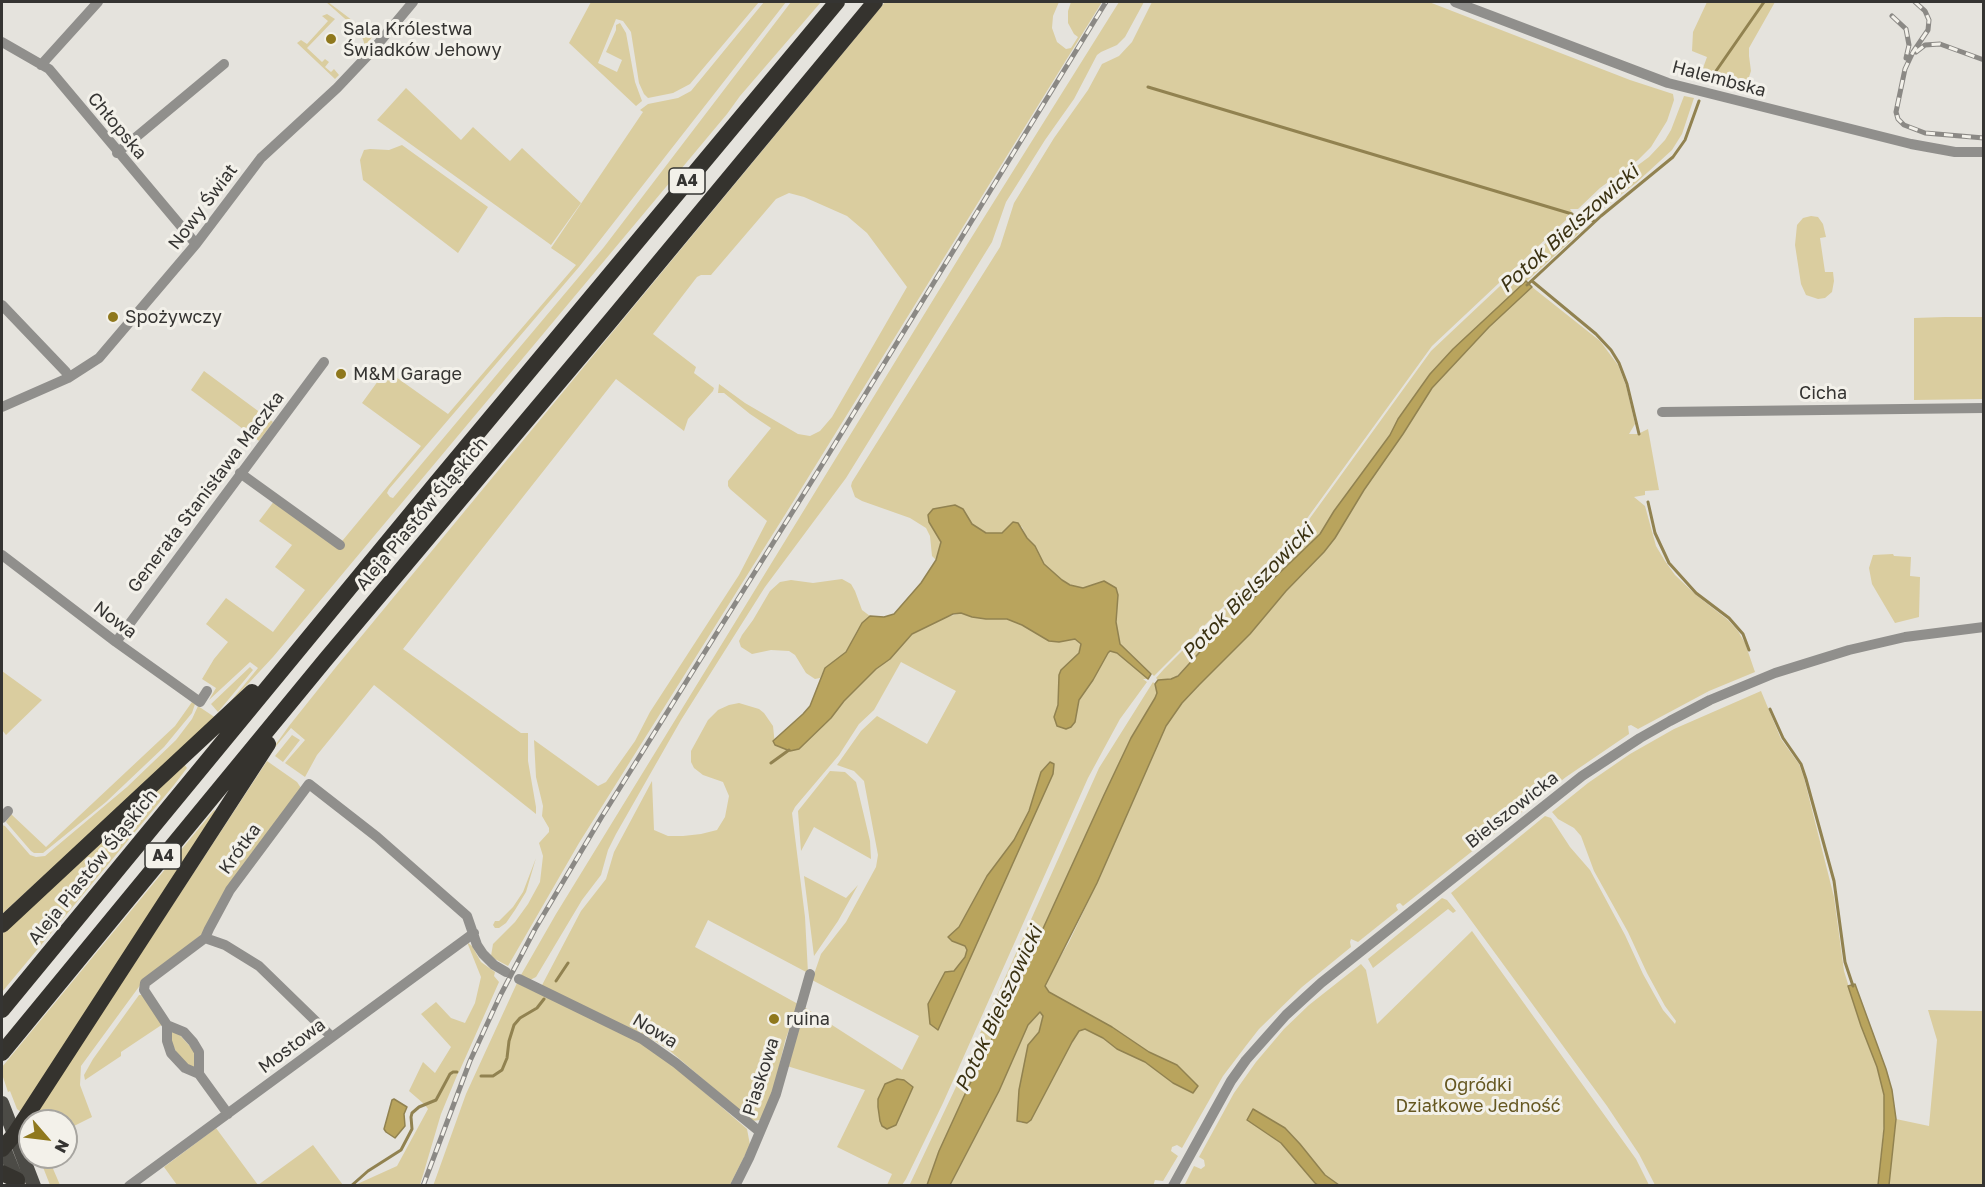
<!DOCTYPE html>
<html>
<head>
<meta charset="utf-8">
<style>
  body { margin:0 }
  #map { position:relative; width:1985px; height:1187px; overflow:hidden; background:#e5e3dd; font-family:"Golos Text",sans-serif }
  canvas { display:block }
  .frame { position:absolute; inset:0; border:3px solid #353432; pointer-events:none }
  .north { position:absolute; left:18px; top:1109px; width:60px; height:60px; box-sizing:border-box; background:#f3f1ea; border:2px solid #a7a5a0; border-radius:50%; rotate:118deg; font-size:16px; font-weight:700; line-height:24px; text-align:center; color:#353432 }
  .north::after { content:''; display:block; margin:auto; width:21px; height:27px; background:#8f781d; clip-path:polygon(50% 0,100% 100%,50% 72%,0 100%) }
</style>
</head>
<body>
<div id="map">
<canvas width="1985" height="1187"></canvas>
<div class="frame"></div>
<div class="north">N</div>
</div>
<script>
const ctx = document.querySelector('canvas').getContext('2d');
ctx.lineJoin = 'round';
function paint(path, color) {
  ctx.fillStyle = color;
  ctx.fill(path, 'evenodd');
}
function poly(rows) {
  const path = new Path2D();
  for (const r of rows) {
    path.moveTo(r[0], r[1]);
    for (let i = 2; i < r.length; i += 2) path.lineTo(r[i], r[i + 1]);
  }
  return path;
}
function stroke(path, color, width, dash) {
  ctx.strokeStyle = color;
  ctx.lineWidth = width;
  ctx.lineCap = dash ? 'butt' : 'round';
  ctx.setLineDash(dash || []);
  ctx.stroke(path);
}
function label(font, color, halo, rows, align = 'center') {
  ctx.font = font + ' "Golos Text",sans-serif';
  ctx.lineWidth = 6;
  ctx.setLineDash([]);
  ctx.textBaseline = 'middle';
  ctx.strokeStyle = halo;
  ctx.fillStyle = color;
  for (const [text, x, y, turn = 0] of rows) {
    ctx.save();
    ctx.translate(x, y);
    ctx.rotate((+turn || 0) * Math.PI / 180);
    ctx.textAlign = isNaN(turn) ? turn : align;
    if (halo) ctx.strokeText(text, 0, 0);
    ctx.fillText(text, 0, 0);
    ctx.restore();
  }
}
const green = poly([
  [326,2,328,2,373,36,365,46,361,33],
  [591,2,759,2,690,84,673,93,648,98,644,94,639,83,631,32,623,21,616,19,598,63,617,72,622,60,606,52,616,30,616,25,620,23,626,33,635,82,642,101,636,106,569,43],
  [764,2,786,2,579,267,389,489,387,493,390,497,393,498,604,247,791,2,821,2,740,96,727,114,273,657,221,713,258,668,250,662,209,700,216,688,202,679,214,659,228,642,206,624,226,598,273,632,305,590,275,567,292,545,259,521,275,500,338,546,421,446,362,403,386,370,448,414,576,265,551,248,643,112,640,110,648,104,678,98,691,91],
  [885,2,1059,2,1053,16,1052,28,1057,42,1066,49,1071,48,1078,37,1074,34,1068,23,1068,11,1071,2,1102,2,793,502,579,843,508,966,493,958,491,956,493,944,515,922,528,904,540,882,543,856,539,843,549,832,549,828,542,816,543,806,536,777,534,740,598,786,606,782,635,741,650,712,739,575,767,521,730,489,728,486,728,481,771,428,750,414,724,393,718,393,719,384,745,403,798,434,810,436,820,431,832,417,907,287,867,233,847,216,804,197,789,193,776,199,711,275,701,275,697,277,653,334,696,367,694,373,714,388,713,391,688,419,684,431,616,379,403,649,521,733,528,733,528,761,536,807,536,814,374,685,317,755,305,777,285,763,305,740,291,728,266,758,289,726,336,667],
  [1119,2,1144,2,1125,37,1117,45,1101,52,1097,55,1074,99,1045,140,1006,202,992,242,846,478,765,587,681,720,616,834,608,850,601,875,582,900,536,977,530,980,521,975,556,914,968,243],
  [1152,2,1429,2,1630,80,1673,94,1674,100,1667,121,1651,147,1638,160,1600,188,1578,209,1570,209,1572,212,1570,216,1566,217,1566,220,1432,346,1295,535,1154,676,1120,644,1116,622,1118,595,1076,588,1062,580,1044,564,1035,546,1027,538,1022,527,1013,522,1002,533,986,533,972,524,966,515,941,508,933,509,929,522,941,542,936,560,932,556,930,536,926,528,910,518,862,501,855,497,851,486,852,482,1000,247,1014,203,1054,138,1088,90,1102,64,1119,56,1132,42],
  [1707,2,1775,2,1749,48,1749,56,1751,71,1746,86,1703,68,1707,57,1692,51,1693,32],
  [327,14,335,19,307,48,322,62,325,59,329,62,325,67,331,72,334,69,339,75,335,79,297,43,301,40,307,44,328,21,322,16],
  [406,88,461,140,473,127,510,161,522,148,581,203,551,245,377,120],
  [1684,96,1694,98,1682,134,1672,150,1636,183,1600,211,1591,214,1583,212,1614,183,1649,157,1665,140,1671,130],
  [402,145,488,207,458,253,363,180,360,160,364,150,370,149,389,150],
  [1811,216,1818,217,1823,224,1826,237,1820,238,1825,272,1833,272,1834,281,1832,292,1825,298,1818,299,1806,295,1801,284,1795,245,1797,225,1803,218],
  [1576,218,1586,223,1578,234,1477,327,1430,374,1398,419,1390,435,1334,511,1320,534,1218,632,1177,676,1171,679,1158,680,1156,678,1164,669,1297,536,1431,351,1567,223],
  [1532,287,1600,341,1618,365,1626,386,1635,424,1629,434,1638,434,1648,429,1659,490,1645,491,1645,495,1634,497,1645,506,1656,546,1665,561,1675,575,1696,595,1728,620,1738,631,1745,643,1755,672,1709,691,1638,729,1631,725,1628,726,1629,734,1566,777,1403,906,1400,903,1397,904,1396,906,1398,910,1358,942,1351,939,1350,942,1351,947,1302,987,1259,1029,1245,1047,1223,1076,1182,1148,1177,1145,1172,1147,1171,1151,1178,1156,1163,1181,1155,1180,1153,1186,950,1186,999,1091,1028,1025,1041,1011,1043,1015,1039,1032,1028,1045,1019,1090,1018,1121,1021,1123,1031,1120,1072,1042,1079,1031,1085,1029,1103,1038,1117,1049,1145,1062,1173,1083,1193,1093,1165,1059,1149,1052,1112,1027,1049,992,1045,986,1049,976,1069,942,1097,883,1166,726,1182,703,1199,685,1250,634,1286,591,1335,538,1364,490,1403,434,1432,388,1489,327],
  [1945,317,1983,317,1983,399,1914,400,1914,318],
  [204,371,273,422,259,441,191,390],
  [1893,554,1894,556,1911,557,1910,576,1920,577,1919,617,1895,623,1872,584,1869,568,1873,555],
  [842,579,851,584,855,591,862,610,870,616,858,629,846,652,825,668,820,678,815,679,806,673,795,655,789,651,771,650,752,654,741,647,739,641,742,635,753,620,770,591,780,582,791,580,813,583],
  [961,613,986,619,1007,619,1022,625,1049,641,1075,639,1081,645,1079,653,1058,681,1058,705,1054,718,1076,716,1079,700,1108,653,1110,651,1117,653,1148,679,1143,679,1147,682,1120,719,1088,778,943,1103,906,1179,902,1185,887,1185,892,1174,837,1147,865,1090,787,1066,804,1007,902,1070,919,1036,812,980,821,954,846,922,876,867,878,855,864,781,854,771,837,765,861,731,877,716,927,744,956,691,901,662,874,710,859,724,839,755,795,807,792,813,805,917,808,973,708,920,695,947,798,1004,785,1041,773,1093,760,1120,752,1121,669,1050,645,1035,541,987,581,911,606,879,614,852,652,781,654,830,668,836,683,836,701,834,717,830,725,817,729,796,723,782,703,775,694,768,691,762,691,751,708,720,718,710,729,705,739,703,759,709,764,713,773,726,775,745,790,751,799,749,831,718,844,701,876,669,890,659,912,634,947,617],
  [1049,762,1054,764,1053,774,938,1030,930,1024,928,1004,945,972,954,972,965,957,967,950,965,946,956,943,949,937,959,927,987,876,1014,840,1029,811,1041,772],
  [904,1080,913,1087,880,1121,878,1107,878,1099],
  [250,667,253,670,218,712,211,704],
  [2,671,42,700,6,735,2,730],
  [1153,682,1155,684,1157,693,1155,698,1131,738,1104,795,1004,1014,966,1092,939,1151,927,1185,909,1186,955,1089,1099,768],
  [1761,691,1781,739,1799,764,1804,778,1834,897,1844,971,1861,1026,1877,1067,1884,1095,1885,1113,1878,1185,1655,1185,1639,1154,1607,1106,1451,893,1545,816,1551,818,1570,847,1590,870,1625,935,1643,974,1663,1010,1675,1024,1676,1021,1665,1006,1647,973,1628,932,1594,871,1581,836,1574,828,1558,819,1552,812,1588,783,1630,754,1674,729],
  [192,702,195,704,192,713,164,747,106,802,43,853,34,853,31,851,6,822,11,814,46,847,175,726],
  [198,706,216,718,2,914,2,825,5,826,30,855,36,857,45,856,127,787,176,740,192,719],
  [292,735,300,740,283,762,275,756],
  [267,761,297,782,301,788,202,934,141,984,81,1066,80,1085,92,1117,66,1130,66,1121,31,1121],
  [184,764,187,768,174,785,2,992,2,934],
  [830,771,845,772,856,782,870,841,871,859,814,827,801,851,798,811],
  [214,810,218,813,22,1113,17,1109,10,1091,8,1092,2,1074,2,1067],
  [536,858,526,892,515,910,506,923,499,928,495,928,493,925,495,921,499,921,513,907,523,892],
  [804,876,846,898,858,885,838,921,814,956],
  [1442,898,1447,900,1456,911,1453,913,1448,909,1373,968,1368,959],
  [1472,931,1636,1159,1649,1185,1339,1185,1325,1175,1300,1144,1285,1128,1253,1110,1247,1120,1281,1143,1318,1185,1184,1186,1194,1166,1201,1169,1205,1166,1204,1160,1199,1157,1234,1093,1256,1062,1284,1029,1309,1005,1361,964,1366,970,1377,1024],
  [467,942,472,946,481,962,495,972,494,976,499,982,459,1072,453,1071,449,1074,435,1099,424,1104,409,1091,423,1062,435,1073,451,1047,421,1014,436,1002,451,1018,465,1023,475,1003,481,977],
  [517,983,638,1041,673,1065,747,1129,750,1145,730,1185,433,1186,466,1094],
  [139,995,142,995,163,1024,121,1052,121,1056,85,1080,84,1075,93,1059],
  [1928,1010,1983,1011,1983,1185,1889,1186,1896,1119,1929,1126,1937,1040],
  [171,1030,177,1032,197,1054,196,1069,181,1061,170,1040],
  [453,1072,458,1073,441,1114,420,1185,355,1185,397,1166,428,1109,425,1105,436,1101],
  [216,1128,258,1185,313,1145,343,1185,177,1185,164,1167],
  [39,1157,48,1157,60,1185,50,1185]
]);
const water = poly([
  [1526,281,1532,287,1489,327,1432,388,1403,434,1364,490,1335,538,1324,552,1286,591,1250,634,1199,685,1182,703,1166,726,1097,883,1045,986,1049,992,1112,1027,1149,1052,1177,1065,1198,1086,1193,1093,1173,1083,1145,1062,1117,1049,1103,1038,1085,1029,1079,1031,1072,1042,1031,1120,1027,1123,1017,1121,1019,1090,1028,1045,1039,1032,1043,1016,1040,1012,1028,1025,999,1091,950,1185,927,1185,939,1151,966,1092,1004,1014,1104,795,1131,738,1155,698,1157,693,1155,684,1158,680,1171,679,1178,676,1218,632,1320,534,1334,511,1390,435,1398,419,1430,374,1453,349,1526,281],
  [955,505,963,509,972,524,986,533,1002,533,1013,522,1018,523,1027,538,1035,546,1044,564,1062,580,1070,585,1083,588,1104,581,1116,588,1118,595,1116,622,1120,644,1151,674,1148,679,1117,653,1110,651,1108,653,1093,680,1079,700,1075,722,1071,727,1066,729,1057,726,1054,717,1058,705,1059,675,1061,670,1079,653,1081,644,1075,639,1059,642,1049,641,1022,625,1007,619,986,619,972,617,961,613,953,614,912,634,890,659,876,669,844,701,831,718,799,749,790,751,775,745,773,741,803,714,810,706,825,668,846,652,862,623,870,616,884,617,894,614,921,583,936,560,941,542,929,522,928,515,933,509,955,505],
  [1050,762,1054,764,1053,774,938,1030,930,1024,928,1004,945,972,954,971,965,957,967,950,965,946,952,941,948,937,959,927,987,876,1014,840,1029,811,1041,772,1050,762],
  [1855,984,1886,1069,1892,1090,1896,1119,1889,1185,1878,1185,1884,1129,1884,1095,1877,1067,1861,1026,1848,986,1855,984],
  [897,1079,904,1080,913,1087,896,1125,887,1129,882,1126,880,1121,878,1107,878,1099,885,1084,897,1079],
  [394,1099,407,1107,404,1114,405,1126,395,1138,386,1132,384,1129,392,1100,394,1099],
  [1253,1109,1285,1128,1300,1144,1325,1175,1339,1185,1318,1185,1315,1183,1281,1143,1247,1120,1253,1109]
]);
const stream = poly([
  [1716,71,1764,2],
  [1148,87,1572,214],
  [1581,217,1594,221],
  [1532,281,1596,334,1611,350,1619,363,1627,384,1639,434],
  [1527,285,1601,216,1673,157,1685,140,1699,101],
  [1648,502,1655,533,1669,563,1696,593,1729,618,1743,634,1749,650],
  [1770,709,1783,738,1801,764,1806,779,1834,881,1845,962,1853,986],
  [771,763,789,750],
  [556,981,568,963],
  [481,1076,493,1076,502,1070,507,1058,509,1041,514,1025,520,1018,537,1008,544,999],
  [351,1186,368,1171,401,1150,412,1129,411,1117,412,1113,419,1107,436,1100,450,1074,453,1072,457,1072]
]);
const minor = poly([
  [1455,2,1668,83,1911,144,1955,152,1984,152],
  [2,42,49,69,196,244],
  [41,65,98,2],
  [117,153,224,64],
  [2,305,66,372,68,378],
  [2,407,68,378,99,358,196,244,261,158,337,88,372,51,413,2],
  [1662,412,1984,408],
  [240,473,340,545],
  [2,555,116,642,200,702,207,691],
  [116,642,324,362],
  [2,818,8,811],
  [205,938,209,929,230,890,309,784,377,837,467,916,477,945,483,954,494,965,506,972],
  [205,938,145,983,144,990,167,1025,184,1032,193,1042,199,1052,199,1074,228,1114],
  [205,938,225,945,259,966,332,1037],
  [519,979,642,1039,676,1063,760,1132],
  [167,1025,167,1041,171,1053,185,1068,199,1074],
  [129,1186,474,933],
  [735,1186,749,1158,776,1094,810,974],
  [1173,1186,1231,1081,1246,1060,1286,1015,1321,983,1582,776,1640,738,1670,721,1710,700,1775,673,1849,650,1905,637,1984,627]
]);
const major = poly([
  [2,1103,34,1186],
  [2,1143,18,1183]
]);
const highway = poly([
  [2,925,252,692],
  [2,1010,436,483,837,2],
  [2,1053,326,659,612,319,875,2],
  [2,1149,14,1135,268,744],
  [2,1173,17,1180]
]);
const rail = poly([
  [1915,2,1925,11,1929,20,1928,30,1913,52,1905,69,1896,112,1898,119,1904,125,1925,133,1984,138],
  [1892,16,1906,29,1909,45,1906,58],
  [1916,52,1925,45,1940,44,1984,60],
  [423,1186,470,1061,500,996,535,929,601,818,825,460,1106,2]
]);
const markers = [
  [331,39,6,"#8f781d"],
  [113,317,6,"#8f781d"],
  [341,374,6,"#8f781d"],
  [774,1019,6,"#8f781d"]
];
const shields = [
  [687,181,36],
  [163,856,36]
];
const shieldNames = [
  ["A4",687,181],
  ["A4",163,856]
];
const poiNames = [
  ["Sala Królestwa",343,29],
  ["Świadków Jehowy",343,50],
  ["Spożywczy",125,317],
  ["M&M Garage",353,374],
  ["ruina",786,1019]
];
const streetNames = [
  ["Halembska",1719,79,15],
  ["Chłopska",117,126,50],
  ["Nowy Świat",203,207,-53],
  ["Cicha",1823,393],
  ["Generała Stanisława Maczka",206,492,-53],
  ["Aleja Piastów Śląskich",422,514,-50],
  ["Nowa",115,620,37],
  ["Bielszowicka",1512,810,-38],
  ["Krótka",240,849,-54],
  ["Aleja Piastów Śląskich",93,867,-51],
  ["Nowa",655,1031,31],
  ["Mostowa",292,1046,-37],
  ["Piaskowa",761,1077,-72]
];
const parkNames = [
  ["Ogródki",1478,1085],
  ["Działkowe Jedność",1478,1106]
];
const waterNames = [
  ["Potok Bielszowicki",1569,229,-42],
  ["Potok Bielszowicki",1248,592,-46],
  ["Potok Bielszowicki",999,1009,-65]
];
paint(green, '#dacd9f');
paint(water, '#b9a45d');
stroke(water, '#918250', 1.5);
stroke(stream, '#918250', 3);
stroke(minor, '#908f8c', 10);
stroke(major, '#4c4b46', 14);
stroke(highway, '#35332e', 16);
stroke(rail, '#8b8985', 5);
stroke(rail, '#f3f1ea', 3, [9]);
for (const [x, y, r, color] of markers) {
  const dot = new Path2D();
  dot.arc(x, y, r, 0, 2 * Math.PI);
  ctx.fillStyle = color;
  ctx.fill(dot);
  stroke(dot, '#f3f1ea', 2);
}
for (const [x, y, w] of shields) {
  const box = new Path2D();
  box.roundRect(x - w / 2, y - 13, w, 26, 4.5);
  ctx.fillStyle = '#f3f1ea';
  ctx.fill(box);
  stroke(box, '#353432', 1.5);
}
label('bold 16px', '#353432', null, shieldNames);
label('18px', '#353432', '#f3f1ea', poiNames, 'left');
label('18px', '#353432', '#f3f1ea', streetNames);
label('18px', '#655721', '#f3f1ea', parkNames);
label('italic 20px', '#3b3212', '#f3f1ea', waterNames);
</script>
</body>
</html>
